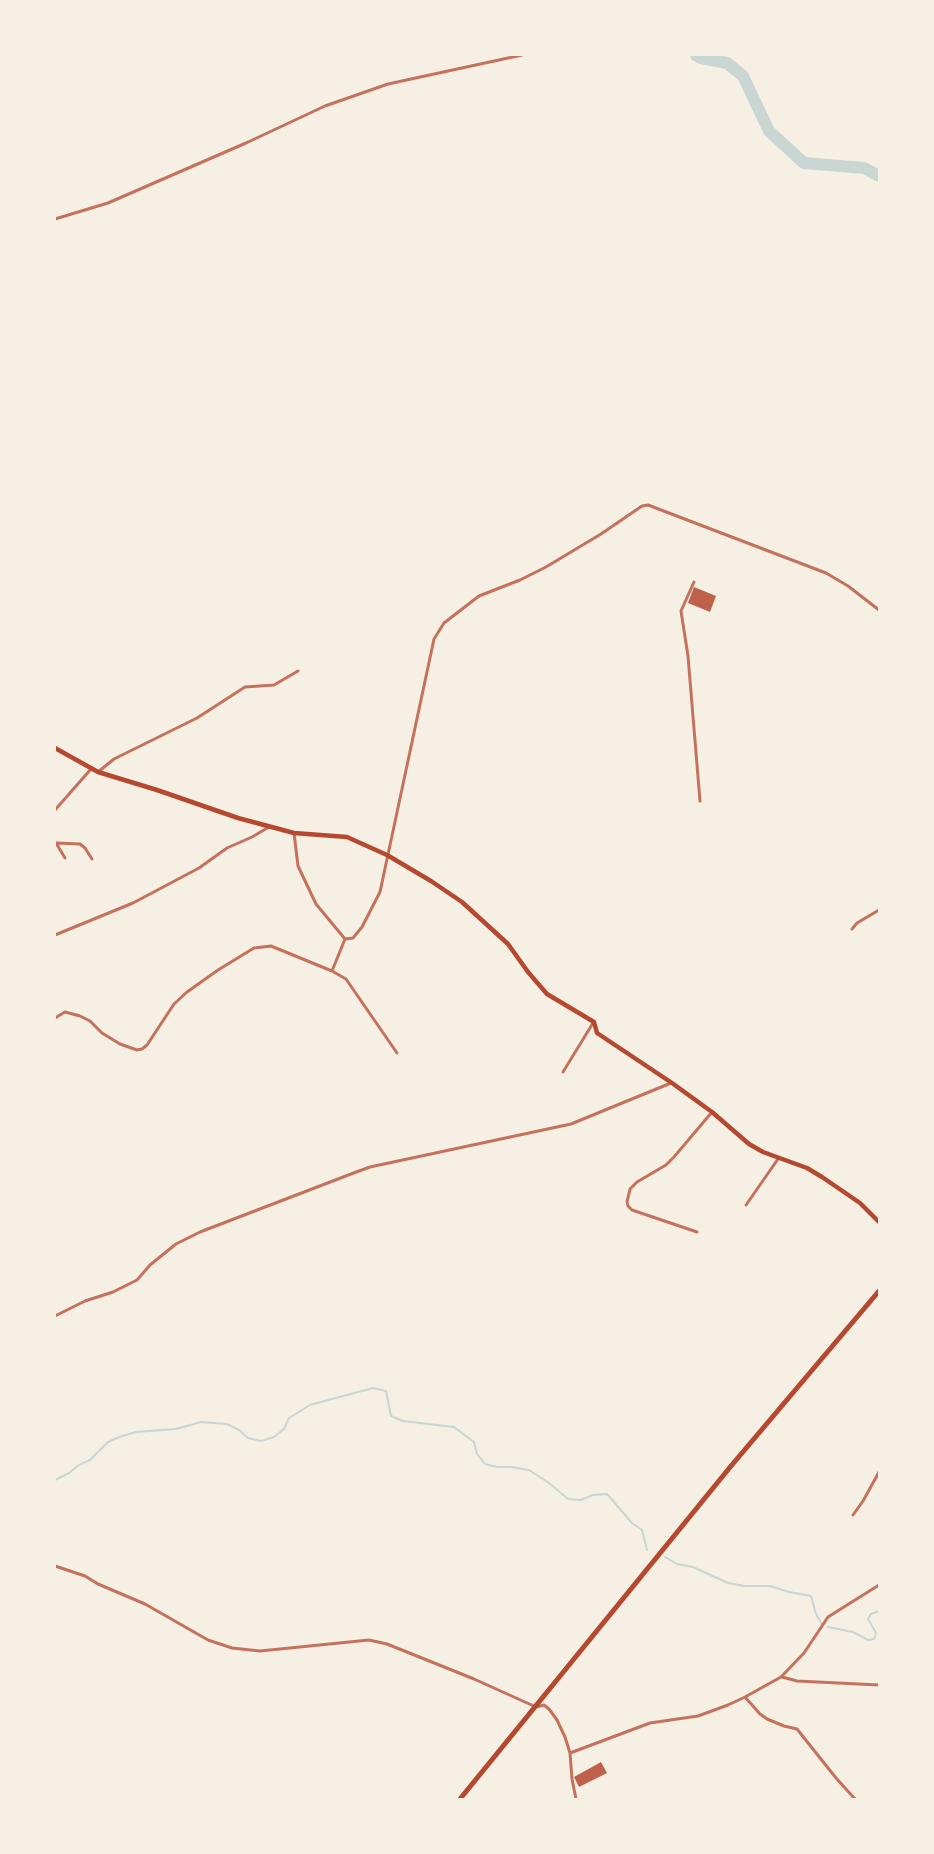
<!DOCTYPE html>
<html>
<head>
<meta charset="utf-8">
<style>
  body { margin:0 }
  #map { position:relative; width:934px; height:1854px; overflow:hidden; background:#f6efe4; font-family:Lato,sans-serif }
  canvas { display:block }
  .frame { position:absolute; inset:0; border:56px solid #f6efe4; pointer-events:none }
</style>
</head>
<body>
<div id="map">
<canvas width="934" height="1854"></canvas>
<div class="frame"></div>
</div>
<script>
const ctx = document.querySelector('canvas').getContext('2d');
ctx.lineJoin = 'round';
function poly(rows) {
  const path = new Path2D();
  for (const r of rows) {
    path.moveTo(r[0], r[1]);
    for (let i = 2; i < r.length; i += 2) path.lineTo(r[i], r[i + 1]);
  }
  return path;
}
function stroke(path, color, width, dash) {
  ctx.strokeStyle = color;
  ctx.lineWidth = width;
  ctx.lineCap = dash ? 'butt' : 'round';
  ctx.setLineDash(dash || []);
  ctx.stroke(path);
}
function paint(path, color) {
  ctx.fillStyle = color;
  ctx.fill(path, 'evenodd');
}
const stream = poly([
  [55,1480,69,1473,79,1465,90,1460,108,1442,122,1436,136,1432,176,1429,201,1422,227,1424,239,1430,248,1438,261,1441,274,1437,284,1429,289,1418,310,1405,373,1388,386,1391,391,1416,403,1421,454,1427,474,1442,477,1454,485,1464,497,1467,511,1467,529,1470,549,1483,568,1499,581,1500,593,1495,607,1494,632,1523,642,1530,647,1550],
  [665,1557,677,1564,693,1567,728,1583,744,1586,770,1586,789,1592,811,1596,816,1614,822,1624],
  [828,1627,853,1632,868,1640,874,1639,876,1633,868,1619,871,1614,879,1611]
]);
const river = poly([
  [696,55,701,58,727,63,743,76,769,131,804,163,864,168,879,176]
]);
const building = poly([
  [694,587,716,596,710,612,688,603],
  [601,1762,607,1773,579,1787,574,1777]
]);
const minor = poly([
  [55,219,108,203,246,143,325,106,388,84,522,55],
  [694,582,681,611,688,656,700,801],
  [98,772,114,759,197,718,245,687,274,685,298,671],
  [55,810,91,769],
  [294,833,298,866,316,904,345,939,332,971,346,979,397,1053],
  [56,843,80,844,85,848,92,859],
  [56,843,65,858],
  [852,929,857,923,879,910],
  [55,935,133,903,199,868,227,848,252,837,269,827],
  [345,939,353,938,362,927,380,892,434,639,444,623,479,596,520,580,546,567,601,534,642,506,648,505,826,573,848,586,879,610],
  [55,1018,65,1012,80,1016,90,1021,102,1033,120,1044,137,1050,142,1049,147,1045,174,1004,187,992,218,970,254,948,271,946,332,971],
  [563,1072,593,1023],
  [746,1205,778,1159],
  [697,1232,632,1210,628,1206,627,1202,630,1189,637,1182,666,1165,674,1157,712,1112],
  [55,1316,85,1301,113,1292,137,1280,150,1265,176,1244,200,1232,351,1174,370,1167,571,1124,671,1083],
  [853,1515,863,1501,879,1472],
  [55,1566,85,1576,98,1584,145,1604,208,1640,232,1648,260,1651,369,1640,387,1644,474,1679,536,1707,544,1705,549,1709,557,1720,565,1737,570,1753,572,1779,576,1799],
  [782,1677,797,1681,879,1685],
  [745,1697,760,1714,767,1719,784,1726,797,1729,836,1778,855,1799],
  [570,1753,650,1723,698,1716,728,1705,745,1697,781,1677,804,1653,828,1617,879,1585]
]);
const secondary = poly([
  [55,748,98,772,157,790,238,818,294,833,347,837,387,855,431,881,462,902,508,944,528,972,547,994,594,1022,597,1033,672,1083,712,1112,749,1144,763,1152,807,1168,822,1177,860,1203,879,1222]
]);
const trunk = poly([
  [460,1799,731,1466,879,1291]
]);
stroke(stream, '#c9d6d2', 2);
stroke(river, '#c9d6d2', 12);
paint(building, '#bf614a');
stroke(minor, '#c5725c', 3);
stroke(secondary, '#b5482f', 4.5);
stroke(trunk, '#b5482f', 5);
</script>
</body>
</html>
